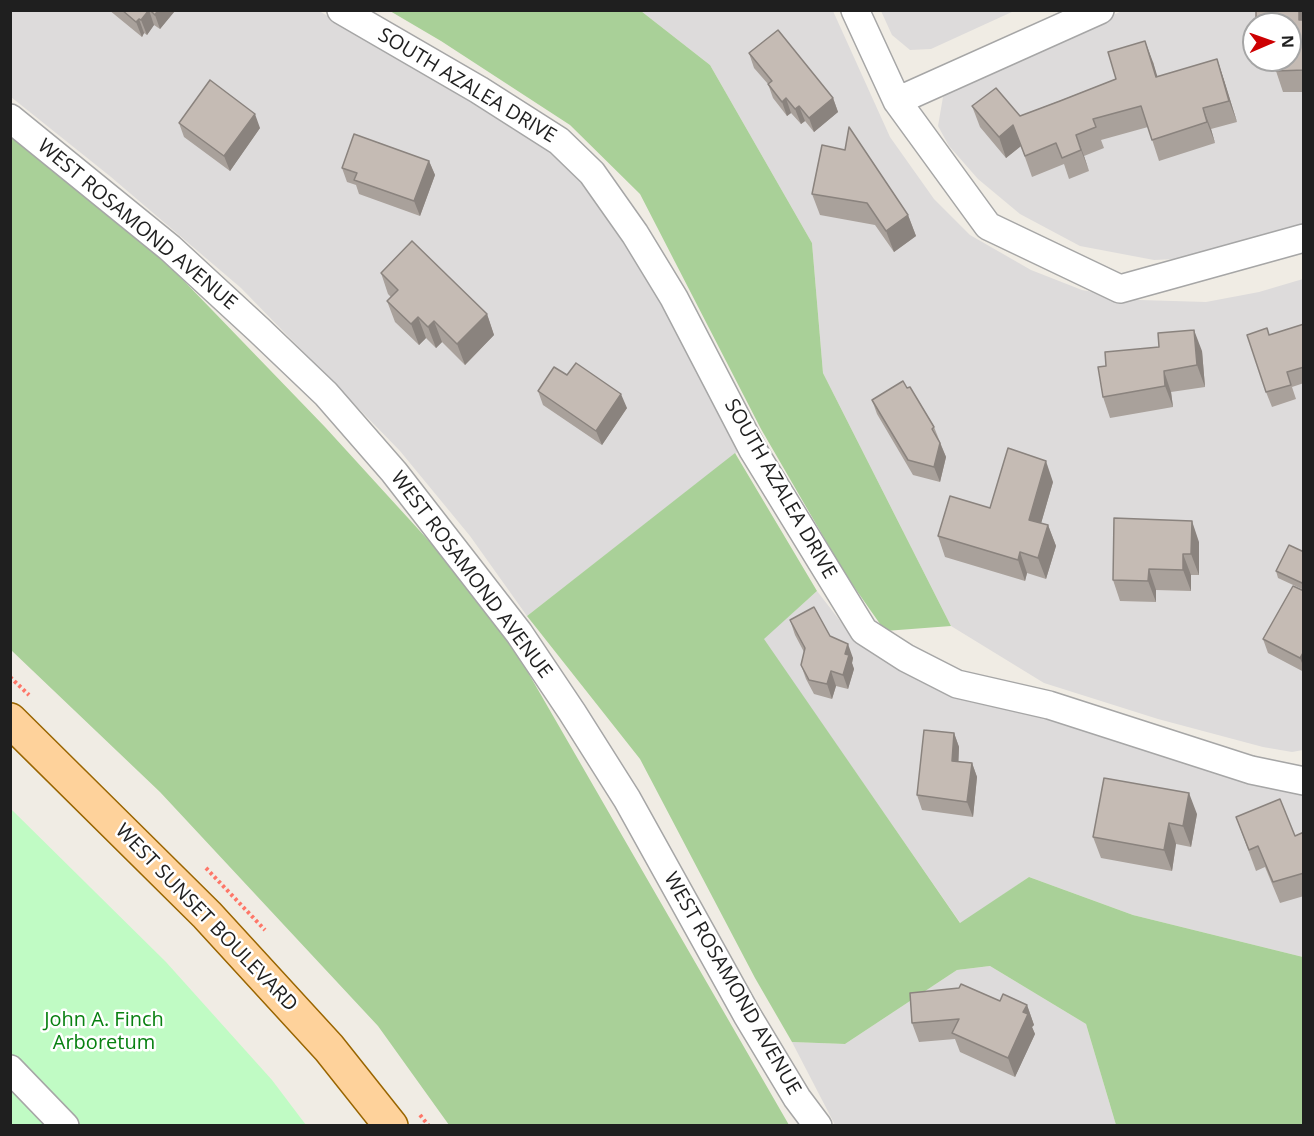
<!DOCTYPE html>
<html>
<head>
<meta charset="utf-8">
<style>
  body { margin:0 }
  #map { position:relative; width:1314px; height:1136px; overflow:hidden; background:#f0ece4; font-family:"Open Sans",sans-serif }
  canvas { display:block }
  .frame { position:absolute; inset:0; border:12px solid #1f1f1f; pointer-events:none }
  .north { position:absolute; left:1242px; top:12px; width:60px; height:60px; box-sizing:border-box; background:#fff; border:2px solid #a5a5a5; border-radius:50%; rotate:88deg; font-size:16px; font-weight:700; line-height:24px; text-align:center; color:#1f1f1f }
  .north::after { content:''; display:block; margin:auto; width:21px; height:27px; background:#cd0002; clip-path:polygon(50% 0,100% 100%,50% 72%,0 100%) }
</style>
</head>
<body>
<div id="map">
<canvas width="1314" height="1136"></canvas>
<div class="frame"></div>
<div class="north">N</div>
</div>
<script>
const ctx = document.querySelector('canvas').getContext('2d');
ctx.lineJoin = 'round';
function paint(path, color) {
  ctx.fillStyle = color;
  ctx.fill(path, 'evenodd');
}
function poly(rows) {
  const path = new Path2D();
  for (const r of rows) {
    path.moveTo(r[0], r[1]);
    for (let i = 2; i < r.length; i += 2) path.lineTo(r[i], r[i + 1]);
  }
  return path;
}
function stroke(path, color, width, dash) {
  ctx.strokeStyle = color;
  ctx.lineWidth = width;
  ctx.lineCap = dash ? 'butt' : 'round';
  ctx.setLineDash(dash || []);
  ctx.stroke(path);
}
function label(font, color, halo, rows, align = 'center') {
  ctx.font = font + ' "Open Sans",sans-serif';
  ctx.lineWidth = 5;
  ctx.setLineDash([]);
  ctx.textBaseline = 'middle';
  ctx.strokeStyle = halo;
  ctx.fillStyle = color;
  for (const [text, x, y, turn = 0] of rows) {
    ctx.save();
    ctx.translate(x, y);
    ctx.rotate((+turn || 0) * Math.PI / 180);
    ctx.textAlign = isNaN(turn) ? turn : align;
    if (halo) ctx.strokeText(text, 0, 0);
    ctx.fillText(text, 0, 0);
    ctx.restore();
  }
}
const residential = poly([
  [10,11,319,11,526,127,597,190,744,447,527,616,470,536,400,451,241,288,111,177,11,97],
  [641,11,833,11,890,137,934,199,970,235,1031,270,1082,290,1140,300,1206,302,1259,292,1303,279,1303,750,1292,752,1263,747,1158,719,1044,683,951,626,823,373,812,243,710,65],
  [881,11,1014,11,931,49,910,50,892,35],
  [1122,11,1303,11,1303,233,1218,257,1154,260,1080,246,1020,214,978,179,949,146,938,126,943,97,975,76],
  [1254,24,1290,24,1290,60,1254,60],
  [817,591,851,635,1099,735,1303,793,1303,957,1133,915,1029,877,961,924,763,639],
  [990,966,1086,1024,1116,1125,835,1125,792,1042,845,1044,957,970]
]);
const forest = poly([
  [390,11,641,11,710,65,812,243,823,373,951,626,885,631,845,574,761,429,640,194,570,125,441,41],
  [10,132,158,254,325,427,492,610,789,1125,449,1125,378,1026,160,792,11,650],
  [735,453,817,591,764,639,960,923,1029,877,1133,915,1303,957,1303,1125,1116,1125,1086,1024,990,966,957,970,845,1044,792,1042,755,978,640,759,527,616]
]);
const park = poly([
  [10,808,166,962,272,1080,306,1125,11,1125]
]);
const path = poly([
  [10,677,29,695],
  [206,868,265,930],
  [420,1115,429,1126]
]);
const minor = poly([
  [341,10,479,90,559,141,592,173,635,234,674,298,753,450,864,631,906,658,957,684,1049,705,1251,770,1304,781],
  [855,10,897,101,988,226,1120,289,1304,238],
  [897,101,1100,10],
  [10,118,170,248,259,330,326,394,394,472,519,633,572,712,627,799,747,1015,797,1098,818,1126],
  [10,1069,65,1126]
]);
const major = poly([
  [10,720,207,915,329,1048,391,1126]
]);
const wall = poly([
  [109,10,175,10,160,29,154,25,147,35,144,33,142,37],
  [1304,10,1304,92,1283,92,1276,71,1276,67,1273,60,1290,60],
  [749,53,833,98,838,112,814,132,805,121,801,124,791,113,787,116,773,98,768,84,754,68],
  [1217,59,1224,80,1237,122,1211,129,1215,143,1159,161,1148,127,1101,140,1104,148,1084,156,1089,171,1069,179,1064,164,1032,177,1021,146,1006,158,980,127,972,106,1020,116,1116,79,1153,62,1157,77],
  [179,123,260,128,230,171,184,137],
  [822,145,908,215,916,236,894,252,875,225,820,215,812,194],
  [429,161,435,175,420,216,359,194,356,185,347,182,342,168],
  [381,273,487,314,494,335,465,365,442,342,436,348,426,338,419,345,395,322,387,301,391,297,388,294],
  [1304,324,1304,383,1292,387,1296,399,1272,407,1266,392,1270,335],
  [1202,351,1205,387,1171,392,1173,407,1110,418,1103,397],
  [538,391,627,408,602,445,543,405],
  [872,400,934,427,946,457,940,482,913,475,877,414],
  [1053,482,1041,523,1048,525,1056,546,1046,579,1027,573,1025,581,945,557,938,536,990,508],
  [1199,542,1199,575,1191,575,1191,591,1156,590,1156,602,1120,601,1113,580],
  [1304,552,1304,590,1278,578,1276,571],
  [1304,591,1304,672,1268,653,1263,639],
  [790,620,830,636,853,658,852,663,854,669,848,689,836,686,832,699,814,694,806,679,801,665,804,652,795,635],
  [954,733,959,747,958,762,972,763,977,777,973,817,922,810,917,795],
  [1197,814,1191,847,1176,844,1172,871,1101,858,1093,837],
  [1236,817,1295,836,1304,832,1304,896,1280,903,1265,867,1256,871],
  [1000,1001,1027,1005,1034,1025,1032,1027,1035,1034,1015,1077,960,1052,955,1039,919,1042,912,1023]
]);
const shadedWall = poly([
  [149,10,154,25,147,35,141,20],
  [158,10,175,11,160,29,155,15],
  [1299,10,1304,10,1304,31,1299,20],
  [139,19,144,33,142,37,136,22],
  [1145,41,1153,62,1164,98,1156,77],
  [1217,59,1224,80,1237,122,1229,101],
  [786,98,791,113,787,116,782,102],
  [833,98,838,112,814,132,809,118],
  [799,106,805,121,801,124,795,109],
  [1203,108,1211,129,1215,143,1207,122],
  [255,114,260,128,230,171,224,156],
  [1013,125,1021,146,1006,158,999,137],
  [1076,135,1084,156,1089,171,1081,150],
  [429,161,435,175,420,216,414,201],
  [908,215,916,236,894,252,886,231],
  [487,314,494,335,465,365,457,344],
  [418,317,426,338,419,345,411,324],
  [434,321,442,342,436,348,428,327],
  [1194,330,1202,351,1205,387,1197,365],
  [1164,371,1171,392,1173,407,1165,386],
  [621,394,627,408,602,445,596,431],
  [940,443,946,457,940,482,934,467],
  [1046,461,1053,482,1036,541,1029,520],
  [1192,521,1199,542,1199,575,1191,554],
  [1048,525,1056,546,1046,579,1038,558],
  [1020,552,1027,573,1025,581,1018,560],
  [1183,554,1191,575,1191,591,1183,570],
  [1149,569,1156,590,1156,602,1148,581],
  [848,644,853,658,852,663,854,669,848,689,843,675,845,654],
  [1304,651,1304,668,1300,658],
  [831,671,836,686,832,699,827,684],
  [954,733,959,747,958,775,952,761],
  [972,763,977,777,973,817,967,802],
  [1189,793,1197,814,1191,847,1183,826],
  [1169,823,1176,844,1172,871,1164,850],
  [1027,1005,1034,1025,1032,1027,1035,1034,1015,1077,1008,1058,1023,1012]
]);
const building = poly([
  [122,10,149,10,141,20,139,19,136,22,122,10],
  [150,10,158,10,155,15,150,10],
  [1256,10,1299,10,1299,20,1304,20,1304,70,1276,71,1276,60,1290,60,1290,24,1256,24,1256,10],
  [778,30,833,98,809,118,799,106,795,109,786,98,782,102,768,84,772,81,749,53,778,30],
  [1145,41,1156,77,1217,59,1229,101,1203,108,1207,122,1152,140,1141,106,1093,119,1096,127,1076,135,1081,150,1062,158,1056,143,1025,156,1013,125,999,137,972,106,996,88,1020,116,1060,101,1116,79,1108,52,1145,41],
  [210,80,255,114,224,156,179,123,210,80],
  [849,127,908,215,886,231,867,203,812,194,822,145,845,150,849,127],
  [354,134,429,161,414,201,354,180,357,173,342,168,354,134],
  [412,241,487,314,457,344,434,321,428,327,418,317,411,324,387,301,398,290,381,273,412,241],
  [1304,324,1304,367,1287,372,1291,385,1266,392,1247,335,1267,328,1269,335,1304,324],
  [1194,330,1197,365,1164,371,1165,386,1103,397,1098,367,1106,366,1105,352,1159,347,1158,333,1194,330],
  [576,363,621,394,596,431,538,391,554,367,567,375,576,363],
  [903,381,907,388,910,387,934,427,932,429,940,443,934,467,908,460,872,400,903,381],
  [1008,448,1046,461,1029,520,1048,525,1038,558,1020,552,1018,560,938,536,950,496,990,508,1008,448],
  [1114,518,1192,521,1191,554,1183,554,1183,570,1149,569,1148,581,1113,580,1114,518],
  [1289,545,1304,552,1304,579,1302,583,1276,571,1289,545],
  [1293,586,1304,591,1304,651,1300,658,1263,639,1293,586],
  [814,607,830,636,848,644,845,654,849,655,843,675,831,671,827,684,809,680,801,665,805,648,790,620,814,607],
  [924,730,954,733,952,761,972,763,967,802,917,795,924,730],
  [1104,778,1189,793,1183,826,1169,823,1164,850,1093,837,1104,778],
  [1280,799,1295,836,1304,832,1304,873,1273,882,1258,846,1249,850,1236,817,1280,799],
  [961,984,1000,1001,1003,994,1027,1005,1023,1012,1028,1014,1008,1058,952,1033,959,1019,912,1023,910,993,959,988,961,984]
]);
const streetNames = [
  ["SOUTH AZALEA DRIVE",467,86,31],
  ["WEST ROSAMOND AVENUE",137,225,40],
  ["SOUTH AZALEA DRIVE",780,489,60],
  ["WEST ROSAMOND AVENUE",471,575,53],
  ["WEST SUNSET BOULEVARD",206,918,46],
  ["WEST ROSAMOND AVENUE",732,984,60]
];
const parkNames = [
  ["John A. Finch",104,1020],
  ["Arboretum",104,1043]
];
paint(residential, '#dddbdb');
paint(forest, '#a9d098');
paint(park, '#c0fbc4');
stroke(minor, '#a6a6a6', 30);
stroke(major, '#996500', 36);
stroke(path, '#fe7668', 4, [3, 3]);
stroke(minor, '#fff', 27);
stroke(major, '#fed29b', 33);
paint(wall, '#a9a19b');
paint(shadedWall, '#8a837e');
paint(building, '#c5bbb4');
stroke(building, '#8a837e', 1.5);
label('20px', '#1f1f1f', '#fff', streetNames);
label('20px', '#088111', '#fff', parkNames);
</script>
</body>
</html>
